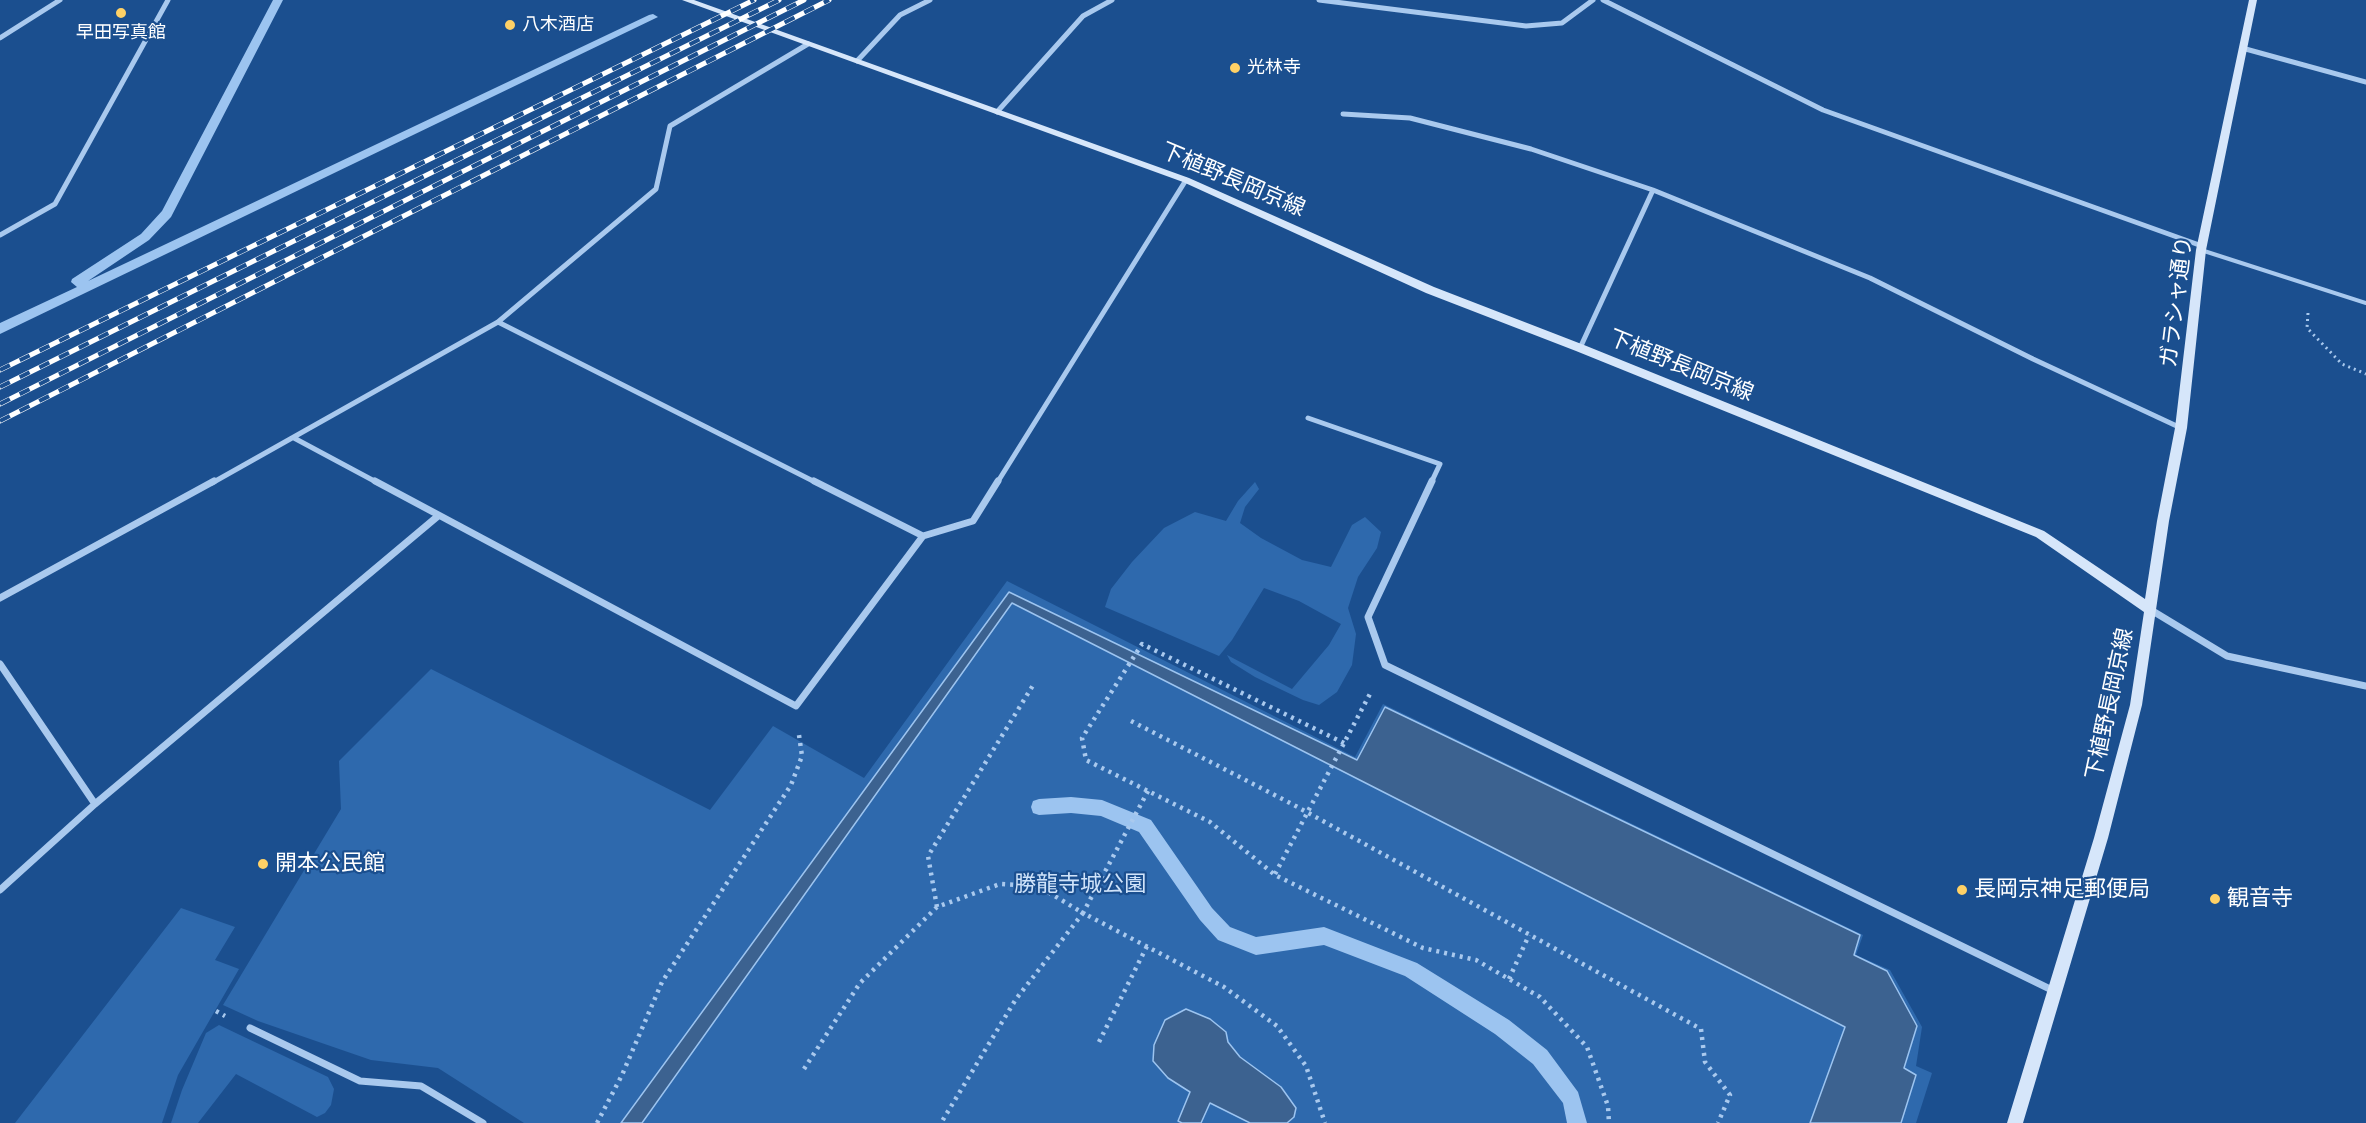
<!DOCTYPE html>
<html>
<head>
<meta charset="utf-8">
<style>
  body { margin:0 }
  canvas { display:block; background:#1b4f8f }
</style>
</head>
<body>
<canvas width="2366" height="1123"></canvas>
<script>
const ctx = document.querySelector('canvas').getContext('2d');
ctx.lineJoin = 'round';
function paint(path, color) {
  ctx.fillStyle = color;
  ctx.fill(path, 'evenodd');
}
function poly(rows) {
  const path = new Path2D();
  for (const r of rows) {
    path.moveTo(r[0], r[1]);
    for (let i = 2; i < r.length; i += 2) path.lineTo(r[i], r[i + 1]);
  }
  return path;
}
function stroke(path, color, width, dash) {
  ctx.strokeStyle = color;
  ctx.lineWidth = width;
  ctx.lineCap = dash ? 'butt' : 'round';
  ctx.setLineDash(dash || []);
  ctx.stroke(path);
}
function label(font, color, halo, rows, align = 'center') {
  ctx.font = font + ' Figtree,"Noto Sans JP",sans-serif';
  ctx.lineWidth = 4.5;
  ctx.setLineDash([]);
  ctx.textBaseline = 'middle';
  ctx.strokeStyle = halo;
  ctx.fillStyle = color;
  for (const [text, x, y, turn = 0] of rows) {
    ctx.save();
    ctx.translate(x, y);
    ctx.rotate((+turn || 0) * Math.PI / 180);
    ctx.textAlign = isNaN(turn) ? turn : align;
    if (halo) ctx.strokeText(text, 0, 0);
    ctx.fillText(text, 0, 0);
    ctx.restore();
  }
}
const green = poly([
  [1255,482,1259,489,1245,507,1240,523,1261,538,1302,560,1331,567,1352,525,1365,517,1381,532,1377,548,1358,577,1348,608,1356,634,1352,665,1337,692,1319,705,1303,700,1255,677,1231,662,1227,655,1292,689,1329,645,1341,624,1299,601,1264,588,1232,640,1219,656,1105,607,1111,589,1132,562,1164,528,1195,512,1226,521,1238,501],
  [1007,581,1355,757,1383,704,1863,935,1856,955,1890,970,1922,1027,1916,1066,1932,1073,1916,1123,524,1123,438,1068,371,1060,258,1021,223,1005,341,809,339,761,431,669,710,810,773,726,864,778],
  [181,908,235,927,215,960,239,969,178,1075,162,1123,15,1123],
  [219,1025,328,1077,334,1089,331,1105,325,1113,317,1117,236,1074,198,1123,171,1123,182,1090,206,1033]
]);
const water = poly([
  [1009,592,1357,760,1385,707,1860,935,1854,955,1887,971,1917,1026,1904,1068,1916,1075,1901,1123,1810,1123,1845,1027,1012,603,642,1123,621,1123,1009,592],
  [1186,1009,1210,1019,1226,1032,1228,1042,1240,1057,1281,1087,1296,1108,1294,1117,1287,1123,1250,1123,1210,1103,1201,1123,1182,1123,1178,1121,1190,1092,1168,1078,1153,1061,1154,1045,1165,1020,1186,1009]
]);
const stream = poly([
  [273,0,283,0,171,217,149,240,88,281,649,15,653,14,658,17,0,334,0,323,77,287,71,282,72,279,141,234,162,211,273,0],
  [1071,797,1102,800,1151,820,1212,908,1230,927,1256,937,1324,927,1417,963,1509,1020,1547,1050,1578,1092,1587,1123,1567,1123,1563,1103,1533,1064,1495,1034,1405,976,1324,945,1256,955,1218,940,1200,920,1139,832,1101,816,1071,813,1039,815,1033,813,1031,807,1033,801,1039,799,1071,797]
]);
const pathFar1 = poly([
  [2308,313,2307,328,2342,364,2366,374]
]);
const path = poly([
  [1131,721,1292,804,1701,1029,1705,1062,1730,1095,1718,1123],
  [1344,743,1142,644,1082,738,1086,760,1210,822,1275,875,1423,948,1476,960,1540,997,1587,1047,1608,1106,1609,1123],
  [1148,791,1083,913,1224,987,1277,1026,1306,1066,1325,1123],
  [1275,874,1372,690],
  [937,907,928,856,1035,682],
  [1509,979,1529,935],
  [216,1011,225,1016],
  [1099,1042,1147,946],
  [804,1069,860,983,937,907,1000,884,1038,886,1083,913,1016,999,941,1123],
  [597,1123,622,1075,662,982,791,785,802,756,799,735]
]);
const lane = poly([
  [2201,250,2366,303]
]);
const streetFar1 = poly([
  [1319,0,1526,26,1562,23,1593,0],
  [1603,0,1823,110,2202,246],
  [0,38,60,0],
  [2242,48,2366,82],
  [857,61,900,15,930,0],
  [997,112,1083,16,1112,0],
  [1343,114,1410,118,1531,149,1653,190,1870,278,2033,359,2181,428],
  [0,235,55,204,168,0],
  [498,322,817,483],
  [1580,348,1653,190],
  [1308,418,1440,464,1431,483],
  [294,438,378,483],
  [212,483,498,322,656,189,670,126,808,44],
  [997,483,1186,180]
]);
const street = poly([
  [375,481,796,706,923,536,973,521,998,481],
  [814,481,923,536],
  [1432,481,1368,617,1385,665,2054,991],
  [0,598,214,481],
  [2151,610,2227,656,2366,686],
  [0,664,95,804],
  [0,890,95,804,438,516],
  [250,1028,360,1081,421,1086,483,1123]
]);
const secondary = poly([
  [682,0,694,0,1189,178,1434,287,1584,345,2044,531,2145,599,2157,521,2175,428,2196,250,2249,0,2257,0,2206,250,2187,428,2169,521,2142,705,2108,838,2023,1123,2007,1123,2094,838,2130,705,2144,612,2036,537,1576,351,1426,293,1183,182,682,0]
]);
const rail = poly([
  [0,370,754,0],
  [0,387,779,0],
  [0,404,804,0],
  [0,421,829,0]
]);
const markers = [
  [121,13,6,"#ffd166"],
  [510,25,6,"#ffd166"],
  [1235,68,6,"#ffd166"],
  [263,864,6,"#ffd166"],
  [1962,890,6,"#ffd166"],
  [2215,899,6,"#ffd166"]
];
const farPoinames = [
  ["八木酒店",522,25],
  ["早田写真館",121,33,"center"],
  ["光林寺",1247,68]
];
const streetNames = [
  ["下植野長岡京線",1233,180,23],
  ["ガラシャ通り",2177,302,-83],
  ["下植野長岡京線",1681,366,22],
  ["下植野長岡京線",2110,704,-78]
];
const poiNames = [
  ["開本公民館",275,864],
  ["長岡京神足郵便局",1974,890],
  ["観音寺",2227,899]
];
const parkNames = [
  ["勝龍寺城公園",1080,885]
];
paint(green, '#2e69ad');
paint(water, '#3c6290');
stroke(water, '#9cc4f0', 1.5);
paint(stream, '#9cc4f0');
stroke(pathFar1, '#a9c9ee', 3, [2, 4]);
stroke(path, '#a9c9ee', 4.5, [3, 5]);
stroke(lane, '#a9c9ee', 4);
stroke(streetFar1, '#a9c9ee', 5);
stroke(street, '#a9c9ee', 7);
paint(secondary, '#d6e6fa');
stroke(rail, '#fff', 5);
stroke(rail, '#1b4f8f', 4, [11]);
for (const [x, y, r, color] of markers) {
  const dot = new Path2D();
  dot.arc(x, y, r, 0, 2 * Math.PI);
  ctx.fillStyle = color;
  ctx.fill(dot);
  stroke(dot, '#1b4f8f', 2);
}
label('18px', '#fff', '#1b4f8f', farPoinames, 'left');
label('22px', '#fff', '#1b4f8f', streetNames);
label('22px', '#fff', '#1b4f8f', poiNames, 'left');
label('22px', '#cfe3fa', '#1b4f8f', parkNames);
</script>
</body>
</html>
